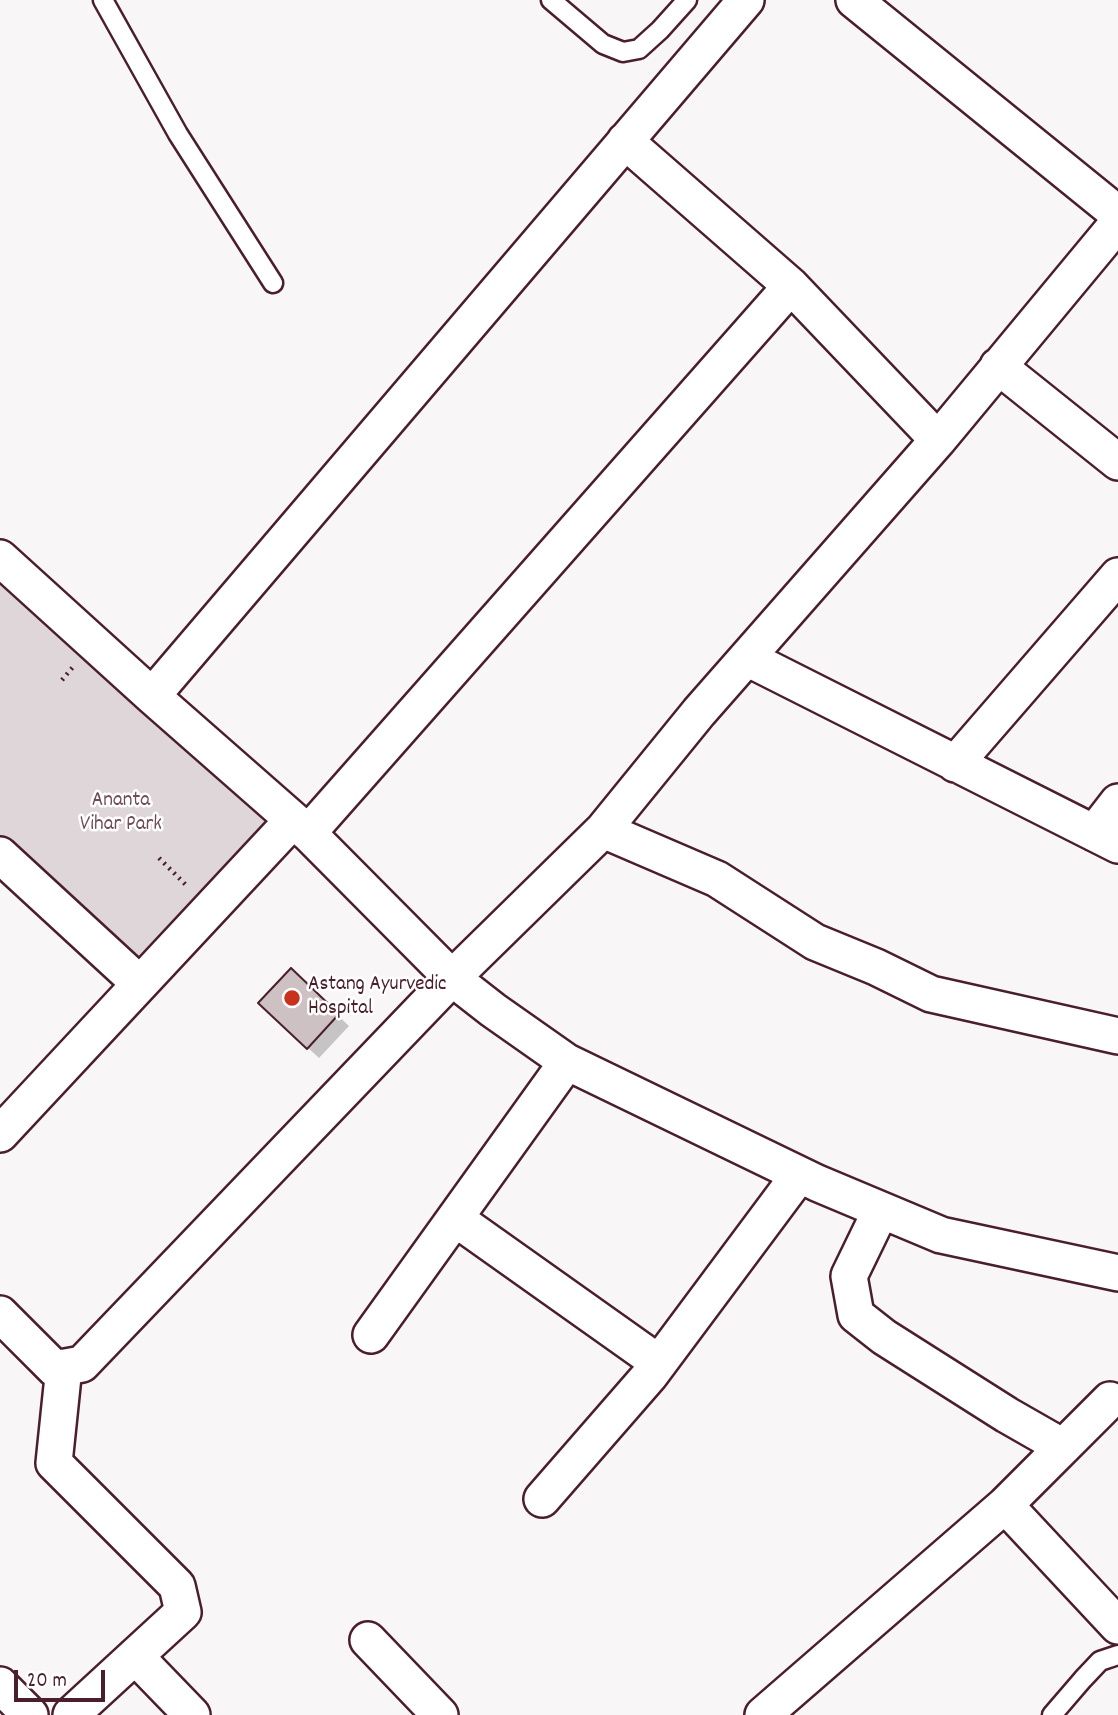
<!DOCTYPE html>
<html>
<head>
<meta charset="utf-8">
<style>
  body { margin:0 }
  #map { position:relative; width:1118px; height:1715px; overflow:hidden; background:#f8f6f7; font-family:Dekko,sans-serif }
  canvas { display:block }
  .scale { position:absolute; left:14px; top:1670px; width:91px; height:32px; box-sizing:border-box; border:4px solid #4a1f2b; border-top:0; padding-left:9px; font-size:21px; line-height:24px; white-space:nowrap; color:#4a1f2b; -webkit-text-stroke:5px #fff; paint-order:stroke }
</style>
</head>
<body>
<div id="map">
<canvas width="1118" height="1715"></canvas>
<div class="scale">20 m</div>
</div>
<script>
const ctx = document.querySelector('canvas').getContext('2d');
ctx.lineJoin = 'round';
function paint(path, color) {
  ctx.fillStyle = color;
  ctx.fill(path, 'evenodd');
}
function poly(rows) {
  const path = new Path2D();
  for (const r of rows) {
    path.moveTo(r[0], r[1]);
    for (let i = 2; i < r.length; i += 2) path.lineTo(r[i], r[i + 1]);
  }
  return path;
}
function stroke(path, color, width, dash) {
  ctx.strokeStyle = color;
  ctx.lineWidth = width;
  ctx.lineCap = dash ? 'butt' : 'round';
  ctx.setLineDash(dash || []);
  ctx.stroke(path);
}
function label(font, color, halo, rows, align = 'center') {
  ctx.font = font + ' Dekko,sans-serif';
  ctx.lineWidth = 5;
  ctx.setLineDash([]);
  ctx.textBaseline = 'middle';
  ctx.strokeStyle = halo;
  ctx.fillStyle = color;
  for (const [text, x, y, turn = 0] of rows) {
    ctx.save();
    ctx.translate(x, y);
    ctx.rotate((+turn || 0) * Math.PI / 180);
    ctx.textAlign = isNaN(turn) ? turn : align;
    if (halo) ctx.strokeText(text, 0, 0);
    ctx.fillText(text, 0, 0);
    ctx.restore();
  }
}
const green = poly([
  [0,564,289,820,140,980,0,845]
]);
const shadow = poly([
  [291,971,349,1026,319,1058,271,1014]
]);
const building = poly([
  [291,968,339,1014,307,1049,258,1003,291,968]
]);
const path = poly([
  [62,680,73,667],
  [159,858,188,887]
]);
const lane = poly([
  [103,0,178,134,273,283],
  [551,0,603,44,623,52,639,49,660,30,687,0],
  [1052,1715,1083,1679,1100,1661,1118,1655]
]);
const street = poly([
  [854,0,1118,214],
  [625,141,791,286,938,440],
  [998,366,1118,462],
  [0,558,152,696,308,833,452,978,493,1010,567,1062,817,1183,941,1235,1118,1273],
  [747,658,1118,845],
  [152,696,746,0],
  [955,764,1118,576],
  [603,830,717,879,815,942,876,967,931,994,1118,1036],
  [308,833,791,286],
  [1094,833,1118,802],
  [0,855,140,984],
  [0,1134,293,820],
  [881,1210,849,1276,856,1315,884,1337,1007,1415,1063,1447],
  [456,1219,659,1363],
  [0,1314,55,1369,82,1364,452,978,603,830,699,712,938,440,1118,223],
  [371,1335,567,1062],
  [64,1367,54,1463,177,1586,183,1612,71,1715],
  [542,1499,650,1375,799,1175],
  [1005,1505,1118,1626],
  [368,1640,440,1715],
  [135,1656,192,1715],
  [0,1685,30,1715],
  [763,1715,1005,1505,1110,1400]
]);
const markers = [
  [292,998,9,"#c8321e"]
];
const parkNames = [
  ["Ananta",121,802],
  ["Vihar Park",121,826]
];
const poiNames = [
  ["Astang Ayurvedic",308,986],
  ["Hospital",308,1010]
];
paint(green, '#ded6d9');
paint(shadow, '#0003');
paint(building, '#cdc1c4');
stroke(building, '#4a1f2b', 2);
stroke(lane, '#4a1f2b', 23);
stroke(street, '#4a1f2b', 40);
stroke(path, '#4a1f2b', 4.5, [2, 5]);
stroke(lane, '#fff', 18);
stroke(street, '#fff', 35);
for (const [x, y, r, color] of markers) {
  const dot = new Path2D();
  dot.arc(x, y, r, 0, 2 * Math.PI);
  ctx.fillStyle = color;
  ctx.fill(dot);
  stroke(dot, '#fff', 2.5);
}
label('21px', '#6f4d56', '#fff', parkNames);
label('21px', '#4a1f2b', '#fff', poiNames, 'left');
</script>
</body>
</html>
